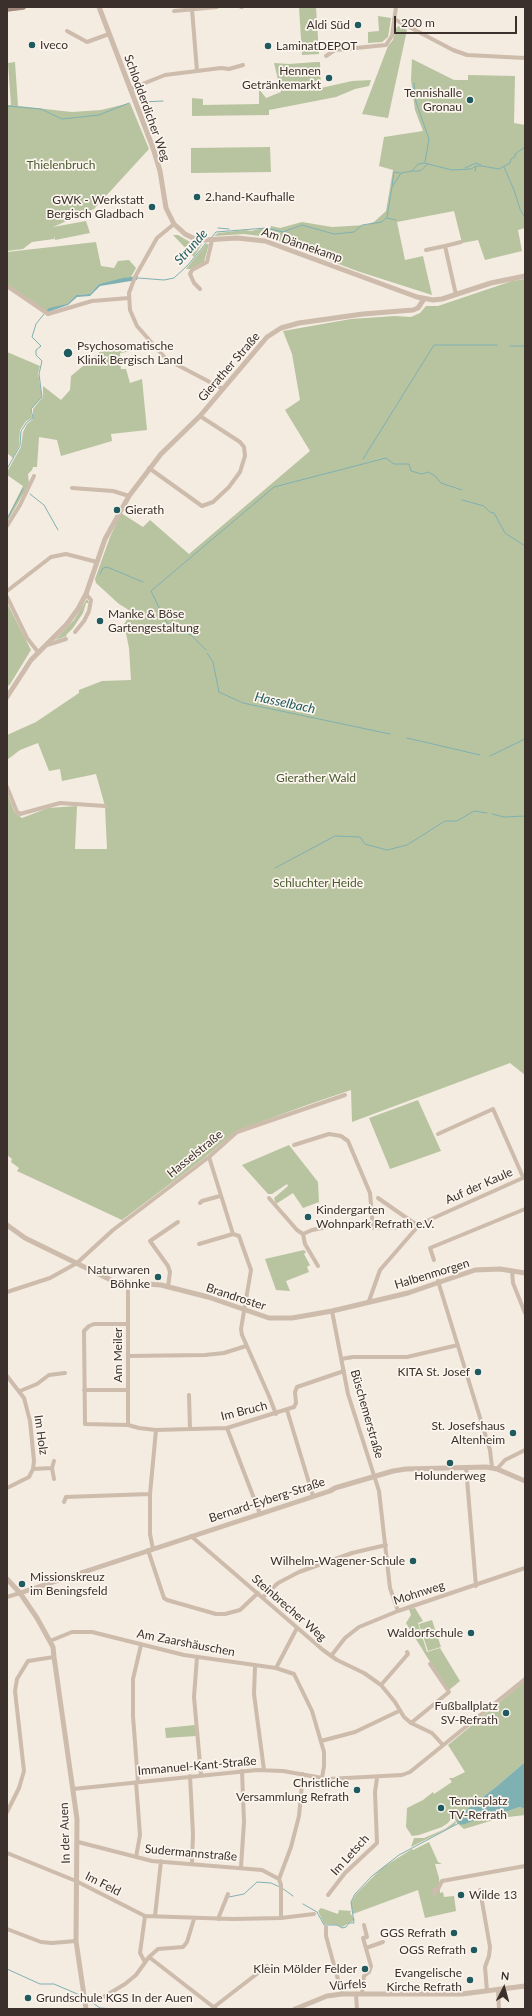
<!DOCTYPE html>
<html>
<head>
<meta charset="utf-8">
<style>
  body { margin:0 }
  #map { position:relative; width:532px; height:2016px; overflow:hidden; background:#f4ebe1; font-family:Lato,sans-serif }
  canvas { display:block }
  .frame { position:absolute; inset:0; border:8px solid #3b302b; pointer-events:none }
  .north { position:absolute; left:484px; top:1968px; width:40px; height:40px; -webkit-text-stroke:3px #fbf5ee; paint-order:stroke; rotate:6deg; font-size:11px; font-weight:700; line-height:16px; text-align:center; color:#3b302b }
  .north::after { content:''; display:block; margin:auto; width:14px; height:18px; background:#3b302b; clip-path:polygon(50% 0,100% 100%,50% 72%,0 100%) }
  .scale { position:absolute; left:394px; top:16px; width:123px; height:18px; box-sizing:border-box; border:2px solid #3b302b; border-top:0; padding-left:5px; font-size:12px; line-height:14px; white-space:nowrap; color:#3b302b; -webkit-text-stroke:3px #fbf5ee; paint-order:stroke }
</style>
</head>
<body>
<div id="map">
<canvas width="532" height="2016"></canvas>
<div class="frame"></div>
<div class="north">N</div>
<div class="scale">200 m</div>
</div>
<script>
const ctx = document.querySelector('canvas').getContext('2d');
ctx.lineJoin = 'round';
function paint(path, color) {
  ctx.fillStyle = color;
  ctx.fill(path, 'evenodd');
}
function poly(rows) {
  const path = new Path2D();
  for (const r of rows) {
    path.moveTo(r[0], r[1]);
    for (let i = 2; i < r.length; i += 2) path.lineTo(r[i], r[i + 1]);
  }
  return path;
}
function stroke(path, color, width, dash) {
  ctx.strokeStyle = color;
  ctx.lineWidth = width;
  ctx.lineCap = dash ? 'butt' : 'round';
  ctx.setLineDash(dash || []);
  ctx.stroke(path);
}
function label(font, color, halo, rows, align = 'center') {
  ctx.font = font + ' Lato,sans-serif';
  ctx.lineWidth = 3.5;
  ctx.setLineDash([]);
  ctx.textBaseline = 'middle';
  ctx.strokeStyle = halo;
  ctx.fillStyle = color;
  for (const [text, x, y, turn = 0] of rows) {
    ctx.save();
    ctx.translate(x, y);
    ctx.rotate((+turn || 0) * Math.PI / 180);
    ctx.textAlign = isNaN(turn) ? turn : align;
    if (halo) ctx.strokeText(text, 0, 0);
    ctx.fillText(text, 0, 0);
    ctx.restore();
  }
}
const green = poly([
  [299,7,316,7,319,54,302,55],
  [378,16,391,18,388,37,382,42,368,43,368,32,379,31],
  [398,26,407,30,388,118,362,114,388,46,393,40,396,29],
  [412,59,454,80,468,80,468,75,515,76,514,123,525,125,525,228,518,230,522,251,485,260,478,240,462,243,454,211,397,222,405,260,423,256,432,295,357,271,271,238,269,234,271,226,280,228,302,222,332,227,366,225,374,222,386,211,393,170,379,166,384,137,423,131,415,110,411,80],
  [15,62,18,106,72,112,101,110,130,103,149,149,94,209,53,227,86,221,90,233,55,240,54,236,54,239,32,242,23,249,7,251,7,95,7,105,11,105,8,63],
  [316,62,320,62,321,88,352,81,371,80,369,86,355,89,336,97,269,110,269,115,192,116,192,98,203,99,203,105,259,104,259,89,266,98,281,92,274,63,289,64],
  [270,147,271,172,191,173,191,148],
  [264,228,266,228,264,233,260,236,244,234,214,236,218,233,245,230,251,231],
  [173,235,178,235,190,242,202,244,194,257],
  [96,242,101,266,114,268,118,261,129,260,136,268,131,277,99,284,90,294,76,295,67,304,46,311,7,284,7,252],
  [206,244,209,244,204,262,190,269,186,269],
  [525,279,525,1075,510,1063,352,1122,351,1090,307,1105,236,1131,203,1159,122,1220,17,1171,19,1168,11,1162,12,1159,7,1155,7,793,15,813,22,818,48,808,77,806,75,849,107,849,105,806,96,774,62,781,60,769,49,771,38,743,20,750,7,760,7,735,36,722,79,693,79,690,102,681,131,680,129,648,124,624,132,612,119,604,96,583,95,579,110,537,121,513,143,527,150,520,189,554,310,451,285,410,300,400,292,354,283,331,351,319,395,316,411,317,420,313,426,306,438,306,512,281],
  [132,343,132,351,120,353,121,369,126,369,130,383,142,379,147,430,111,434,112,441,61,456,57,440,39,437,37,467,33,467,32,470,28,474,29,484,7,522,7,518,23,486,7,475,7,472,21,447,23,432,27,424,33,419,33,409,43,397,43,386,61,400,70,390,71,376,101,351],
  [7,352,40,366,38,373,42,397,31,409,32,418,26,421,20,430,19,446,13,458,7,453],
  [87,599,89,603,86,603,83,613,73,628,66,635,67,636,55,640,74,620],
  [7,603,31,650,9,686,7,683],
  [418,1100,441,1151,390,1169,369,1118],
  [289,1145,318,1182,319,1202,303,1208,293,1193,276,1204,274,1198,288,1186,287,1184,272,1194,268,1194,242,1165],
  [304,1250,306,1252,304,1254,310,1265,307,1267,309,1272,286,1281,290,1291,276,1290,265,1259],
  [415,1608,423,1621,418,1623,427,1652,440,1648,460,1681,448,1691,406,1623,411,1615,409,1609],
  [432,1620,441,1647,428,1651,419,1624],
  [525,1681,525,1762,497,1786,466,1810,461,1825,497,1812,505,1812,520,1807,525,1809,525,1815,500,1818,464,1829,456,1822,455,1825,411,1847,414,1838,424,1838,445,1829,456,1821,453,1816,448,1823,442,1827,419,1835,412,1836,406,1827,407,1808,423,1800,433,1792,434,1794,452,1782,449,1778,453,1778,465,1772,448,1745],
  [195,1725,196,1736,166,1738,165,1728],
  [429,1842,438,1862,442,1864,435,1864,439,1878,440,1893,443,1892,444,1897,454,1896,456,1911,425,1918,418,1890,353,1914,351,1903,356,1894,382,1868,412,1849,413,1850],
  [321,1908,338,1914,339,1910,351,1911,350,1913,355,1920,342,1927,337,1925,324,1924,318,1911]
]);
const water = poly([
  [138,276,137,280,100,286,90,296,77,297,68,305,48,312,46,311,49,308,67,304,76,295,90,294,99,284,123,278],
  [525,1762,525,1809,520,1807,505,1812,496,1812,465,1824,461,1825,457,1821,458,1817,466,1810,497,1786]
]);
const stream = poly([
  [414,83,416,102,429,139,425,162],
  [143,102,163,101],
  [7,106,41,109,62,119,99,115,129,103],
  [504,167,514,190,520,209,525,218],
  [465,168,476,163,481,165],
  [412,171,420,171,428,164],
  [475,171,476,166],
  [392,185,394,172,400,173],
  [387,218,396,220],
  [218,228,229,229],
  [211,238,216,232,266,228,283,232,302,225,334,234,354,232,362,225,382,222,387,217,392,187,401,173,412,171,418,164,424,163,452,170,471,169,476,166,482,166,499,169,510,163,511,159,515,157,515,154,525,147],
  [138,278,164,280,174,278,188,265,206,243],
  [510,346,525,346],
  [363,459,434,345,497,345],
  [7,469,20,446,21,431,27,422,33,418,31,409,42,397,39,374,42,361,36,355,36,350,41,346,32,337,36,324,44,314],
  [30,494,44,505,58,530],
  [462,500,484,506,490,512,494,513,505,533,525,546],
  [7,519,23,489],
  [100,574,103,568,107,567,143,582],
  [206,650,191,635,172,628,165,620,151,591,274,487,386,458,394,464,409,464,411,471,422,474,428,472,435,476,441,483,462,490],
  [207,653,213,662,219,692,243,703,390,734],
  [407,738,480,755],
  [490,756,525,739],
  [492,814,504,817,525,816],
  [275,868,335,836,360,837,365,844,387,850,407,845,445,821,457,821,474,811,487,813],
  [282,1888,293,1896],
  [229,1897,244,1894,257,1882,271,1883,280,1887],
  [303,1904,317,1912,324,1925,337,1925,342,1928,346,1927,349,1923,354,1923,351,1902,355,1894,372,1876,399,1855,459,1823],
  [7,1969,40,1984,54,1984,82,1996],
  [87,1999,100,2008,114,2009]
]);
const minor = poly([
  [241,7,242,7],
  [192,9,197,71],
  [174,11,217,7],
  [394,19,453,50,467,55,525,58],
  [67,31,87,42,109,34],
  [326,56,335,50,386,45,392,36,396,7],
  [130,89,165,75,221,68,229,69,243,65],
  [174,224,157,238,135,277,129,293,130,310,137,326,166,359,223,389],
  [426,250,445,246],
  [7,286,48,314,92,301,129,298],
  [200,289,194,283,190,274,192,270,207,262,212,240],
  [456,295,445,246,461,242],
  [149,468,202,506,213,502,229,487,240,472,245,456,244,447,240,442,200,416],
  [72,488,113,491,129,496],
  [7,526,20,505,34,476],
  [7,591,51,557,66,554,97,562],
  [7,597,27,638,38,652],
  [75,632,84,621,89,611,91,600,86,594],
  [47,645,66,639],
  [7,787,17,812,20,814,60,803,105,806],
  [438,1134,493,1109,523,1177],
  [294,1145,329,1134,341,1136,348,1141,370,1193,373,1228],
  [209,1157,233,1234,239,1236,251,1270,241,1329,242,1335,269,1396,276,1414],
  [269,1198,297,1230,303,1234,305,1244,318,1266],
  [378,1198,411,1221,416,1224,420,1224],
  [200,1203,202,1201,220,1196],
  [303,1234,312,1230,333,1226,394,1228,405,1226,411,1221],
  [199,1244,233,1234],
  [434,1260,430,1248,525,1209],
  [512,1271,513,1283,525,1313],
  [438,1281,490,1450,492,1467],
  [128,1284,128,1425],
  [168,1287,170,1272,168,1266,150,1241,178,1222],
  [7,1292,50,1278,77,1263,113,1230,209,1157,237,1132,345,1095],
  [369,1301,380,1270,420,1224,525,1177],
  [332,1311,348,1394,379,1491,390,1588,398,1611],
  [128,1324,94,1324,89,1326,84,1331,85,1424,128,1425,139,1428,156,1430,227,1428,294,1407,296,1403,295,1392,297,1387,344,1371],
  [128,1356,205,1355,224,1353,246,1346],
  [341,1359,353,1357,407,1357,458,1345],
  [7,1376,24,1398,30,1421,34,1461,33,1469,29,1477,7,1488],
  [84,1390,128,1390],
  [20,1391,37,1384,49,1375,65,1373],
  [189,1395,190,1429],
  [287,1410,313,1496],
  [227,1428,260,1514],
  [466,1467,476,1586],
  [52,1468,54,1479],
  [33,1469,52,1468,54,1461],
  [497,1469,505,1460,525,1450],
  [64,1502,66,1497,150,1494],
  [191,1536,323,1650,337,1660,364,1673,381,1685,395,1702,404,1717,411,1723,432,1733,443,1745],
  [153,1549,150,1534,150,1494,156,1430],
  [148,1550,164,1598,167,1600,216,1614,225,1614,240,1610,258,1593],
  [7,1597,20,1593],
  [263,1597,278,1583,299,1572,352,1553,386,1545],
  [50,1641,72,1632,92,1632,184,1655,276,1668,297,1628],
  [331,1656,345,1638,359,1627,398,1611,525,1568],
  [197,1657,194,1697,201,1775],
  [255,1666,254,1694,264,1770],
  [276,1668,294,1674,312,1711,324,1752,324,1766,322,1778],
  [381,1685,408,1654,407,1652],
  [411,1723,449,1692,430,1664],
  [321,1741,355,1732,399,1711],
  [190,1776,193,1834,192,1863],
  [136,1782,140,1835,136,1857],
  [138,1782,133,1716,133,1679,141,1645],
  [73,1789,257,1770,283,1771,328,1779,402,1775,410,1772,525,1679],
  [7,1812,19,1788,24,1771,15,1691,17,1679,28,1661,54,1657],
  [78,1842,152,1861,262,1870,279,1879],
  [7,1853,76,1881,145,1916,233,1919,281,1918,314,1914],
  [241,1867,244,1822,242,1771],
  [480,1890,490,1947,489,1956,485,1967,487,1991],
  [435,1894,434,1890,438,1889,442,1881,525,1866],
  [328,1895,345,1873,377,1843,375,1792,377,1778],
  [145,1916,140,1953,145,1962],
  [155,1916,161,1861],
  [281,1918,281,1885,279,1879,291,1847,299,1816,303,1774],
  [218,1919,228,1894],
  [326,1927,326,1936,342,1994],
  [7,1929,41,1942,52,1943,76,1941],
  [366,1948,383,1942],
  [149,1957,216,2009],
  [498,1990,499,2009],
  [362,1993,364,1976,369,1972,371,1966,363,1938,367,1937,364,1925],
  [356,1994,357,2009],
  [84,1997,100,1999,125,1984,136,1975,149,1957,158,1949,183,1947,187,1942,194,1919],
  [214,2007,267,1966]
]);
const tertiary = poly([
  [99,7,153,148,160,171,166,208,174,224,185,234,193,238,204,240,237,238,265,241,417,297,433,300,442,299,491,283,525,276],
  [7,697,31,660,67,624,78,609,86,594,105,539,129,496,161,454,200,416,267,337,281,328,299,323,363,314,413,310,418,308,424,299],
  [7,1225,25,1238,115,1282,161,1285,208,1297,269,1318,292,1318,332,1311,408,1293,475,1270,500,1269,525,1273],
  [7,1579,20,1593,37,1618,53,1647,54,1657,77,1819,76,1941,86,2009],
  [20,1593,330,1491,335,1488,393,1471,406,1469,486,1467,497,1469,525,1481],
  [295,2009,327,1996,342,1994,462,1994,525,1986]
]);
const secondary = poly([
  [7,9,23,7]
]);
const markers = [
  [358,25,4,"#1f5a5e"],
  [32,45,4,"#1f5a5e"],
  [268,46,4,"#1f5a5e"],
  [329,78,4,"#1f5a5e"],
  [470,100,4,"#1f5a5e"],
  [197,197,4,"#1f5a5e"],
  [152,207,4,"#1f5a5e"],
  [68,353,5,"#1f5a5e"],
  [117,510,4,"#1f5a5e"],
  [100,621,4,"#1f5a5e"],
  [308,1217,4,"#1f5a5e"],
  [158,1277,4,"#1f5a5e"],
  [478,1372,4,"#1f5a5e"],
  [513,1433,4,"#1f5a5e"],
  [450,1463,4,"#1f5a5e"],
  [413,1561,4,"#1f5a5e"],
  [22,1584,4,"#1f5a5e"],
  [471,1633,4,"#1f5a5e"],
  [506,1713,4,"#1f5a5e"],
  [357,1790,4,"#1f5a5e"],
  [441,1808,4,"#1f5a5e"],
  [461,1895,4,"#1f5a5e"],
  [454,1933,4,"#1f5a5e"],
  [474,1950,4,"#1f5a5e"],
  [365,1969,4,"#1f5a5e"],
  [470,1980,4,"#1f5a5e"],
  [28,1998,4,"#1f5a5e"]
];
const poiNames = [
  ["Aldi Süd",350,25],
  ["Iveco",40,45,"left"],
  ["LaminatDEPOT",276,46,"left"],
  ["Hennen",321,71],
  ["Getränkemarkt",321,85],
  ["Tennishalle",462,93],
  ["Gronau",462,107],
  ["2.hand-Kaufhalle",205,197,"left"],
  ["GWK - Werkstatt",144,200],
  ["Bergisch Gladbach",144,214],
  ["Psychosomatische",77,346,"left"],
  ["Klinik Bergisch Land",77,360,"left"],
  ["Gierath",125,510,"left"],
  ["Manke & Böse",108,614,"left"],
  ["Gartengestaltung",108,628,"left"],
  ["Kindergarten",316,1210,"left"],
  ["Wohnpark Refrath e.V.",316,1224,"left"],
  ["Naturwaren",150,1270],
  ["Böhnke",150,1284],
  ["KITA St. Josef",470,1372],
  ["St. Josefshaus",505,1426],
  ["Altenheim",505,1440],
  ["Holunderweg",450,1476,"center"],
  ["Wilhelm-Wagener-Schule",405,1561],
  ["Missionskreuz",30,1577,"left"],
  ["im Beningsfeld",30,1591,"left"],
  ["Waldorfschule",463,1633],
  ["Fußballplatz",498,1706],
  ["SV-Refrath",498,1720],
  ["Christliche",349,1783],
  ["Versammlung Refrath",349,1797],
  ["Tennisplatz",449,1801,"left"],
  ["TV-Refrath",449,1815,"left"],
  ["Wilde 13",469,1895,"left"],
  ["GGS Refrath",446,1933],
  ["OGS Refrath",466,1950],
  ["Klein Mölder Felder",357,1969],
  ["Evangelische",462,1973],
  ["Kirche Refrath",462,1987],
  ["Grundschule KGS In der Auen",36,1998,"left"]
];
const streetNames = [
  ["Schlodderdicher Weg",147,108,70],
  ["Am Dännekamp",302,245,19],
  ["Gierather Straße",229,367,-49],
  ["Hasselstraße",195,1154,-39],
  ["Auf der Kaule",479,1186,-24],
  ["Halbenmorgen",432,1274,-17],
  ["Brandroster",236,1297,18],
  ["Am Meiler",118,1355,-90],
  ["Im Bruch",244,1411,-14],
  ["Büschemerstraße",367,1414,74],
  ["Im Holz",41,1435,82],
  ["Bernard-Eyberg-Straße",267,1500,-18],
  ["Mohnweg",419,1593,-18],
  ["Steinbrecher Weg",289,1608,41],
  ["Am Zaarshäuschen",186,1643,11],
  ["Immanuel-Kant-Straße",197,1766,-5],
  ["In der Auen",65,1833,-92],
  ["Sudermannstraße",191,1853,5],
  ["Im Letsch",350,1855,-48],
  ["Im Feld",103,1884,27],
  ["Vürfels",348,1985,-4]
];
const parkNames = [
  ["Thielenbruch",61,165],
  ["Gierather Wald",316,778],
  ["Schluchter Heide",318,883]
];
const waterNames = [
  ["Strunde",191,247,-48],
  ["Hasselbach",285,703,12]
];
paint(green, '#b8c4a0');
paint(water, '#7fb0b2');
stroke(stream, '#7fb0b2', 1);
stroke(minor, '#cdbbac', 4);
stroke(tertiary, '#cdbbac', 5);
stroke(secondary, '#a18a7d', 5.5);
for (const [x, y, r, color] of markers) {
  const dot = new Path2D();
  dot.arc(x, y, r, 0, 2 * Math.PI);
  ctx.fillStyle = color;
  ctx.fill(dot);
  stroke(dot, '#fbf5ee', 1.5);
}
label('12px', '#3b302b', '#fbf5ee', poiNames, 'right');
label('12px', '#3b302b', '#fbf5ee', streetNames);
label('12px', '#4a5a2e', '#fbf5ee', parkNames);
label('italic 13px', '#1f5a5e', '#fbf5ee', waterNames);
</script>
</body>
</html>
